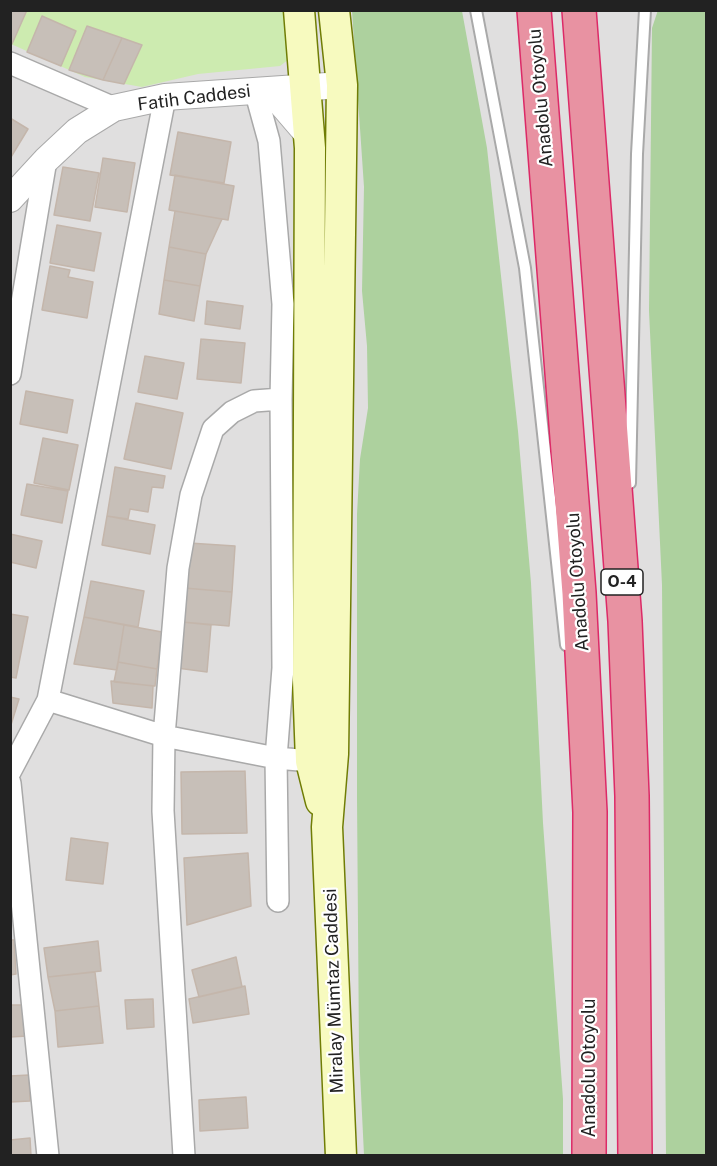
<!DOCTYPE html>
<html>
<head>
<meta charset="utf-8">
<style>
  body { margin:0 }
  #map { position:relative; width:717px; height:1166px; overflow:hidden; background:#f2efe9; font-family:"Public Sans",sans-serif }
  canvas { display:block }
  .frame { position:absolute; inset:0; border:12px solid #222; pointer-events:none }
</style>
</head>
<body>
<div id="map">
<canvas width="717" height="1166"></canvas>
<div class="frame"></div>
</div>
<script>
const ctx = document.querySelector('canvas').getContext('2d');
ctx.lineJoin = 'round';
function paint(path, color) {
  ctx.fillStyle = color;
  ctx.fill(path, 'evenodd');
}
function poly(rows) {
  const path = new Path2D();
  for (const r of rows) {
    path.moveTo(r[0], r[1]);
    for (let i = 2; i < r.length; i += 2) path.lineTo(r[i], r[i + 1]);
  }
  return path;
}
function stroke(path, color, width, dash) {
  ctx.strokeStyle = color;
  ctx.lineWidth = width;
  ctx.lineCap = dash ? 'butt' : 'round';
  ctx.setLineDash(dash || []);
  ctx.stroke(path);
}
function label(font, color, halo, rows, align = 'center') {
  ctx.font = font + ' "Public Sans",sans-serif';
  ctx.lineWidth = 4.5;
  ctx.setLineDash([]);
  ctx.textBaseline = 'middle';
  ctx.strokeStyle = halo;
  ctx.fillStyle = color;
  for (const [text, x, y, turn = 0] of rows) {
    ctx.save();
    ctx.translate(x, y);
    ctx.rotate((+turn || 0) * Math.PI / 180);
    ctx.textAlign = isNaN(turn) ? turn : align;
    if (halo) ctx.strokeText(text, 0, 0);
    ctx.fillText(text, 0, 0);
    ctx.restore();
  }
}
const residential = poly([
  [11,11,706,11,706,1155,11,1155]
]);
const grass = poly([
  [286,10,293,56,280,66,198,74,142,87,85,77,11,44,11,11]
]);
const forest = poly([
  [658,10,706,11,706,1156,666,1155,662,585,649,311,652,28],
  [352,11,462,11,487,148,518,431,531,583,543,823,563,1099,563,1155,364,1155,359,1052,357,798,357,514,360,459,368,408,367,346,362,291,364,187]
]);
const building = poly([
  [10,10,27,10,12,44,10,44,10,10],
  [42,16,76,31,61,66,27,52,42,16],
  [87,26,122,38,103,80,69,70,87,26],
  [122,38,142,45,124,84,103,80,122,38],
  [10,118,28,129,11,157,10,157,10,118],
  [178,132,231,142,224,183,170,175,178,132],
  [103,158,135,163,127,212,95,207,103,158],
  [63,167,99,173,90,221,54,215,63,167],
  [175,175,234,186,228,220,169,210,175,175],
  [175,211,222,219,206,254,169,247,175,211],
  [57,225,101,233,94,271,50,263,57,225],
  [169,247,206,254,200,286,164,280,169,247],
  [50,266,70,270,68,277,93,282,87,318,42,310,50,266],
  [164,280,200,286,194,321,159,314,164,280],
  [207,301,243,306,240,329,205,324,207,301],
  [201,339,245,343,241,383,197,379,201,339],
  [145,356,184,363,177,399,138,392,145,356],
  [26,391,73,400,67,433,20,424,26,391],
  [136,403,183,413,171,469,124,459,136,403],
  [43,438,78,445,69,490,34,483,43,438],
  [115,467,165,476,163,488,152,487,148,512,130,509,128,519,107,516,115,467],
  [27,484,68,491,62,523,21,515,27,484],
  [107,516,155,525,150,554,102,545,107,516],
  [10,534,42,541,36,568,10,562,10,534],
  [189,543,235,546,232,592,184,588,189,543],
  [91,581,144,591,138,627,84,617,91,581],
  [184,588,232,592,229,626,182,622,184,588],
  [10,614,28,617,16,678,10,677,10,614],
  [84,617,124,625,117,670,74,664,84,617],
  [182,622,211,625,207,672,177,668,182,622],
  [124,625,162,632,157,669,118,662,124,625],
  [118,662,157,669,155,686,114,682,118,662],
  [111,681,153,686,152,708,113,703,111,681],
  [10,697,19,699,10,728,10,697],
  [245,771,247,833,182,834,181,772,245,771],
  [71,838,108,843,103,884,66,880,71,838],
  [248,853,251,906,187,925,184,858,248,853],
  [10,940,14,940,16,974,10,975,10,940],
  [98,941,101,971,48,977,44,948,98,941],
  [236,957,242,987,199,997,192,970,236,957],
  [95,972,99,1006,55,1011,48,977,95,972],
  [245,986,249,1014,193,1023,189,999,245,986],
  [153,999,154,1027,127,1029,125,1000,153,999],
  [10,1005,25,1005,27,1036,10,1037,10,1005],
  [99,1006,103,1043,58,1047,55,1011,99,1006],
  [29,1075,30,1101,10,1102,10,1076,29,1075],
  [246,1097,248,1128,200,1131,199,1100,246,1097],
  [30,1138,31,1156,10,1156,10,1140,30,1138]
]);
const service = poly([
  [476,10,525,268,566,645],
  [630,483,637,154,645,10]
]);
const minor = poly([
  [10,63,114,108],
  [255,90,269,141,283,304,281,399,283,668,276,758,278,901],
  [10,374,46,160],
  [48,700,164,736,276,758,311,761],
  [10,772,48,700,165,97],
  [10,783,48,1156],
  [184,1156,163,811,164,736,178,568,191,495,213,429,232,412,254,401,281,399]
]);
const tertiary = poly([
  [255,91,279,101,309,136],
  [10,199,46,160,77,131,114,108,165,97,342,85]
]);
const secondary = poly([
  [299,10,310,148,308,680,311,761,321,801],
  [334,10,342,85,333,754,327,827,341,1156]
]);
const motorway = poly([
  [534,10,579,593,590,812,589,1156],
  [579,10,625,621,632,796,635,1156]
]);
const shields = [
  [622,582,42]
];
const shieldNames = [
  ["O-4",622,582]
];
const streetNames = [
  ["Fatih Caddesi",194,98,-7],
  ["Anadolu Otoyolu",541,98,-95],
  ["Anadolu Otoyolu",578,582,-94],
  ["Miralay Mümtaz Caddesi",334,991,-92],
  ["Anadolu Otoyolu",589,1068,-90]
];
paint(residential, '#e0dfdf');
paint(grass, '#cdebb0');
paint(forest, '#add19e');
paint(building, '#c7bfb8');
stroke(building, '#c4b6ab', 1.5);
stroke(service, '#a9a9a9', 14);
stroke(minor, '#a9a9a9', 24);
stroke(tertiary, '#a9a9a9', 28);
stroke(secondary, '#707d05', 33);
stroke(motorway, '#dc2a67', 36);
stroke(service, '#fff', 10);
stroke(minor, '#fff', 21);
stroke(tertiary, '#fff', 26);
stroke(secondary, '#f7fabf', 30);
stroke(motorway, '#e892a2', 33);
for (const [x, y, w] of shields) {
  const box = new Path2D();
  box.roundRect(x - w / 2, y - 13, w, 26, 4.5);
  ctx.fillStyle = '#fff';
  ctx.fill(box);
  stroke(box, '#222', 1.5);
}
label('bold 16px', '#222', null, shieldNames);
label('18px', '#222', '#fff', streetNames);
</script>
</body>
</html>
